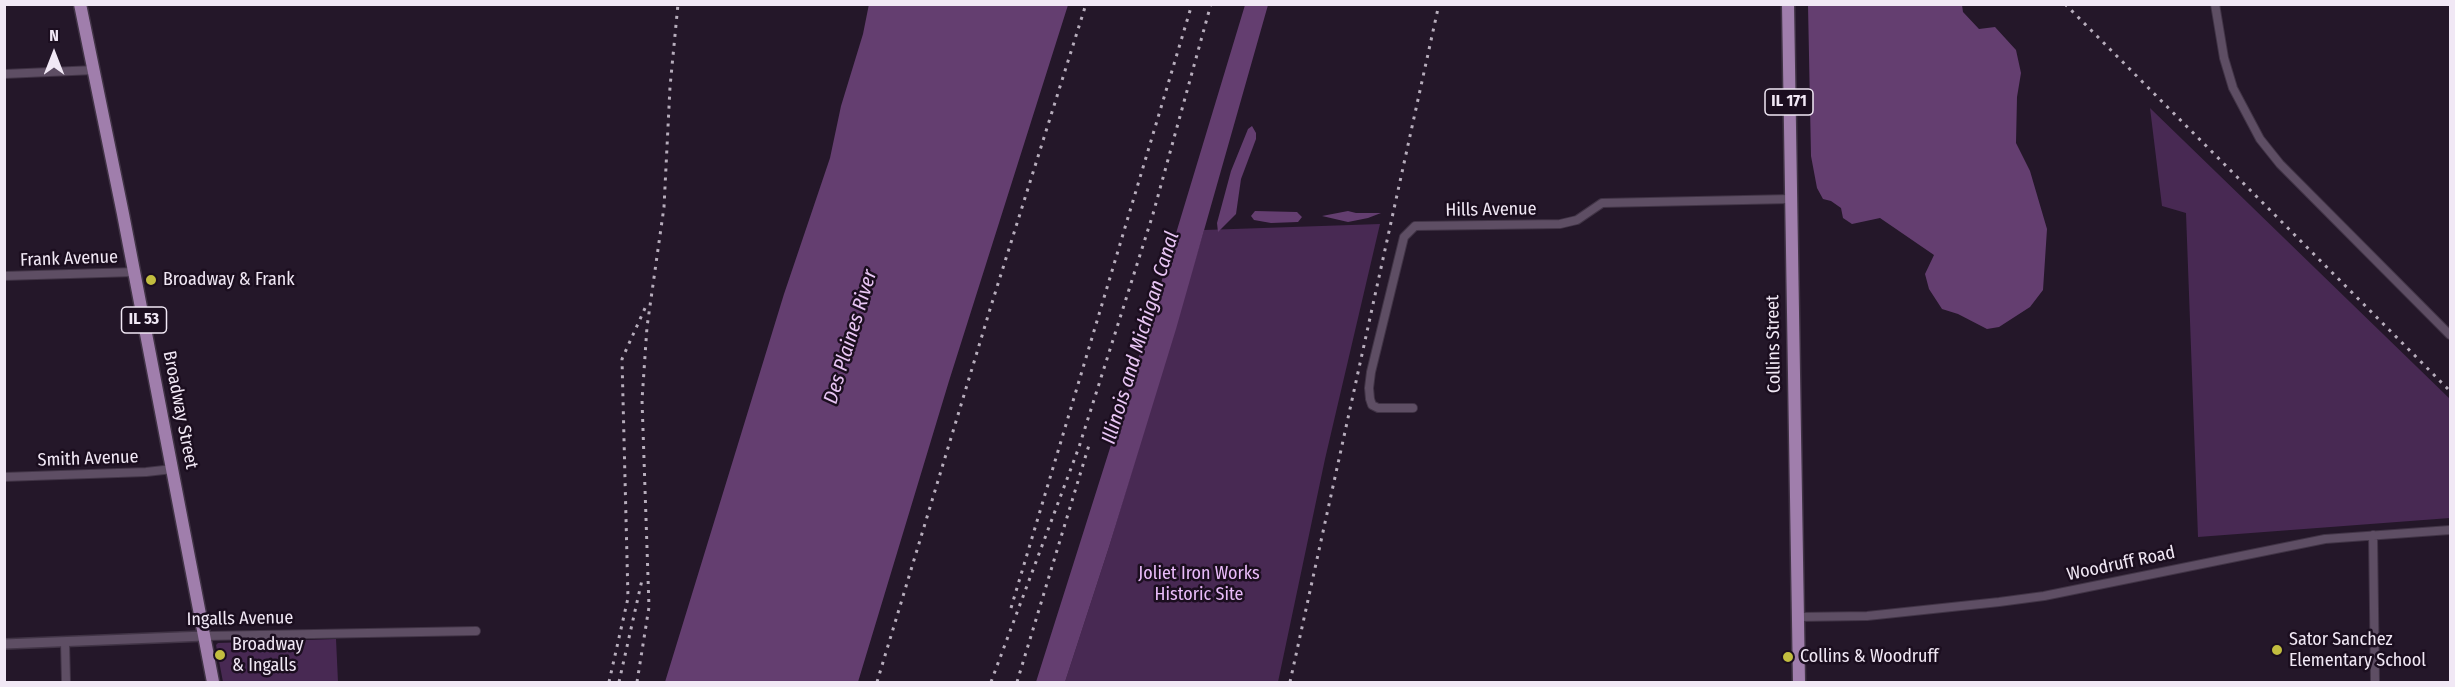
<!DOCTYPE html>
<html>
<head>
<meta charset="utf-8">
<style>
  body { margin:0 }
  #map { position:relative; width:2455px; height:687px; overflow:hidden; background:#241729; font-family:"Fira Sans Condensed",sans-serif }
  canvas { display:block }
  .frame { position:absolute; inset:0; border:6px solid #f1e8f5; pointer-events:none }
  .north { position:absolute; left:24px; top:24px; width:60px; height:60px; -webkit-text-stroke:4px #1b0e1f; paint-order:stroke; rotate:0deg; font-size:16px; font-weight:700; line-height:24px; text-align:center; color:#f1e8f5 }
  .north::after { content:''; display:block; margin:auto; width:21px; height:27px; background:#f1e8f5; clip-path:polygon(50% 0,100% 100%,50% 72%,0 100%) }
</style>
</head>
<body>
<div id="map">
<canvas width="2455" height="687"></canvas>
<div class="frame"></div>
<div class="north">N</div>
</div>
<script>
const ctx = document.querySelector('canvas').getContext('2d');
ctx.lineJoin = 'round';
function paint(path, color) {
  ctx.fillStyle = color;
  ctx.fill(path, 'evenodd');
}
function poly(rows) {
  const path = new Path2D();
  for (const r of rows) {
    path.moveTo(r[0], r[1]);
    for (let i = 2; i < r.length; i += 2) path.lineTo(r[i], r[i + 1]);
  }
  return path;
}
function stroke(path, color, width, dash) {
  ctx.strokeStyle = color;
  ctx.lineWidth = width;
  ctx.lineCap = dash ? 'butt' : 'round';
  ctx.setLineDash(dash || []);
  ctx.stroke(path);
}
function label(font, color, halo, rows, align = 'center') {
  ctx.font = font + ' "Fira Sans Condensed",sans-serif';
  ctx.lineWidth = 5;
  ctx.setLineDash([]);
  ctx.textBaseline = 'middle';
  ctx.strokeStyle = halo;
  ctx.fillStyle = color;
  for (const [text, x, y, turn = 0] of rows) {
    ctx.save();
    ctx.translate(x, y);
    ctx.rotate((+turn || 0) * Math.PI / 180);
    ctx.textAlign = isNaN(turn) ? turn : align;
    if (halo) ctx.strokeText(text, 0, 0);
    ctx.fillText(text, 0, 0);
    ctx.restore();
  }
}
const green = poly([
  [2150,108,2450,399,2450,518,2198,537,2186,213,2162,206],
  [1380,224,1325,459,1278,682,1065,682,1109,547,1204,230],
  [336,639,338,682,223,682,216,645,218,643]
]);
const water = poly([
  [869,4,1068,5,949,381,858,682,665,682,784,294,830,158,841,106,863,34],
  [1245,5,1268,5,1176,329,1109,547,1065,682,1036,682,1135,369],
  [1808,5,1962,5,1963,12,1979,29,1995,27,2016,50,2021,73,2017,97,2016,143,2030,171,2047,229,2043,290,2030,307,1999,327,1987,329,1958,314,1942,309,1929,289,1925,274,1934,255,1880,218,1852,224,1843,218,1841,208,1831,201,1823,199,1817,188,1811,156],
  [1252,126,1256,133,1256,139,1241,179,1236,214,1218,232,1217,223,1231,171,1248,129],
  [1255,211,1297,212,1302,217,1298,222,1271,223,1254,220,1251,216],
  [1348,211,1356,213,1381,213,1368,218,1348,222,1322,216]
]);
const minor = poly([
  [2215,4,2224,58,2233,88,2260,139,2280,164,2450,335],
  [4,74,95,70],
  [4,276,135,272],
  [1413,408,1378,408,1372,405,1370,399,1369,388,1371,372,1404,237,1415,226,1560,224,1577,220,1602,203,1791,199],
  [4,477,146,472,173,469],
  [2373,535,2375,682],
  [1797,617,1867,616,1999,602,2044,596,2325,539,2450,530],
  [205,636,476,631],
  [65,642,66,682]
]);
const tertiary = poly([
  [4,644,205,636]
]);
const primary = poly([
  [80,4,123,214,213,682],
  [1788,4,1799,682]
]);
const rail = poly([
  [2065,4,2450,391],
  [1011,608,1192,4],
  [609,682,628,598,622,359,646,306],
  [619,682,642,580],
  [637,682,649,607,642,400,647,327,664,207,670,87,678,4],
  [877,682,991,306,1086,4],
  [991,682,1079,447,1153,214,1211,4],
  [1017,682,1089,445],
  [1290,682,1439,4]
]);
const markers = [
  [151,280,6,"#c2bd3f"],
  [2277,650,6,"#c2bd3f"],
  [220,655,6,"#c2bd3f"],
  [1788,657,6,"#c2bd3f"]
];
const shields = [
  [1789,102,48],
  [144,320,45]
];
const shieldNames = [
  ["IL 171",1789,102],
  ["IL 53",144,320]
];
const streetNames = [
  ["Hills Avenue",1491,210,-1],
  ["Frank Avenue",69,259,-2],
  ["Collins Street",1774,344,-91],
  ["Broadway Street",180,410,79],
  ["Smith Avenue",88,459,-2],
  ["Woodruff Road",2121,564,-12],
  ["Ingalls Avenue",240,619,-1]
];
const poiNames = [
  ["Broadway & Frank",163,280],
  ["Sator Sanchez",2289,640],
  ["Elementary School",2289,661],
  ["Broadway",232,645],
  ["& Ingalls",232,666],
  ["Collins & Woodruff",1800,657]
];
const parkNames = [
  ["Joliet Iron Works",1199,574],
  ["Historic Site",1199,595]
];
const waterNames = [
  ["Des Plaines River",851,337,-73],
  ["Illinois and Michigan Canal",1141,338,-73]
];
paint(green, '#482953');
paint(water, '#643e70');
stroke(minor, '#413446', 10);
stroke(tertiary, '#413446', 12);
stroke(primary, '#413446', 15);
stroke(minor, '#5e4e64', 8);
stroke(tertiary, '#5e4e64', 9);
stroke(primary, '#a07eac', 12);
stroke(rail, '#b7adbc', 3, [3, 6]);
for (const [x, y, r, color] of markers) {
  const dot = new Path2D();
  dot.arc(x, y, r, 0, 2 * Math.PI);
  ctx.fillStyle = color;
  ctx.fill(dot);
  stroke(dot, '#1b0e1f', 2);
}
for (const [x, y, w] of shields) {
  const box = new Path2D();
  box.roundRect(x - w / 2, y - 13, w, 26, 4.5);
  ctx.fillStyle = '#1b0e1f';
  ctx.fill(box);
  stroke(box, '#f1e8f5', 1.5);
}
label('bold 16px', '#f1e8f5', null, shieldNames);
label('18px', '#f1e8f5', '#1b0e1f', streetNames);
label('18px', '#f1e8f5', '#1b0e1f', poiNames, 'left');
label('18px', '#e9bbf9', '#1b0e1f', parkNames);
label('italic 20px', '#e9c6f5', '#1b0e1f', waterNames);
</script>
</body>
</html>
